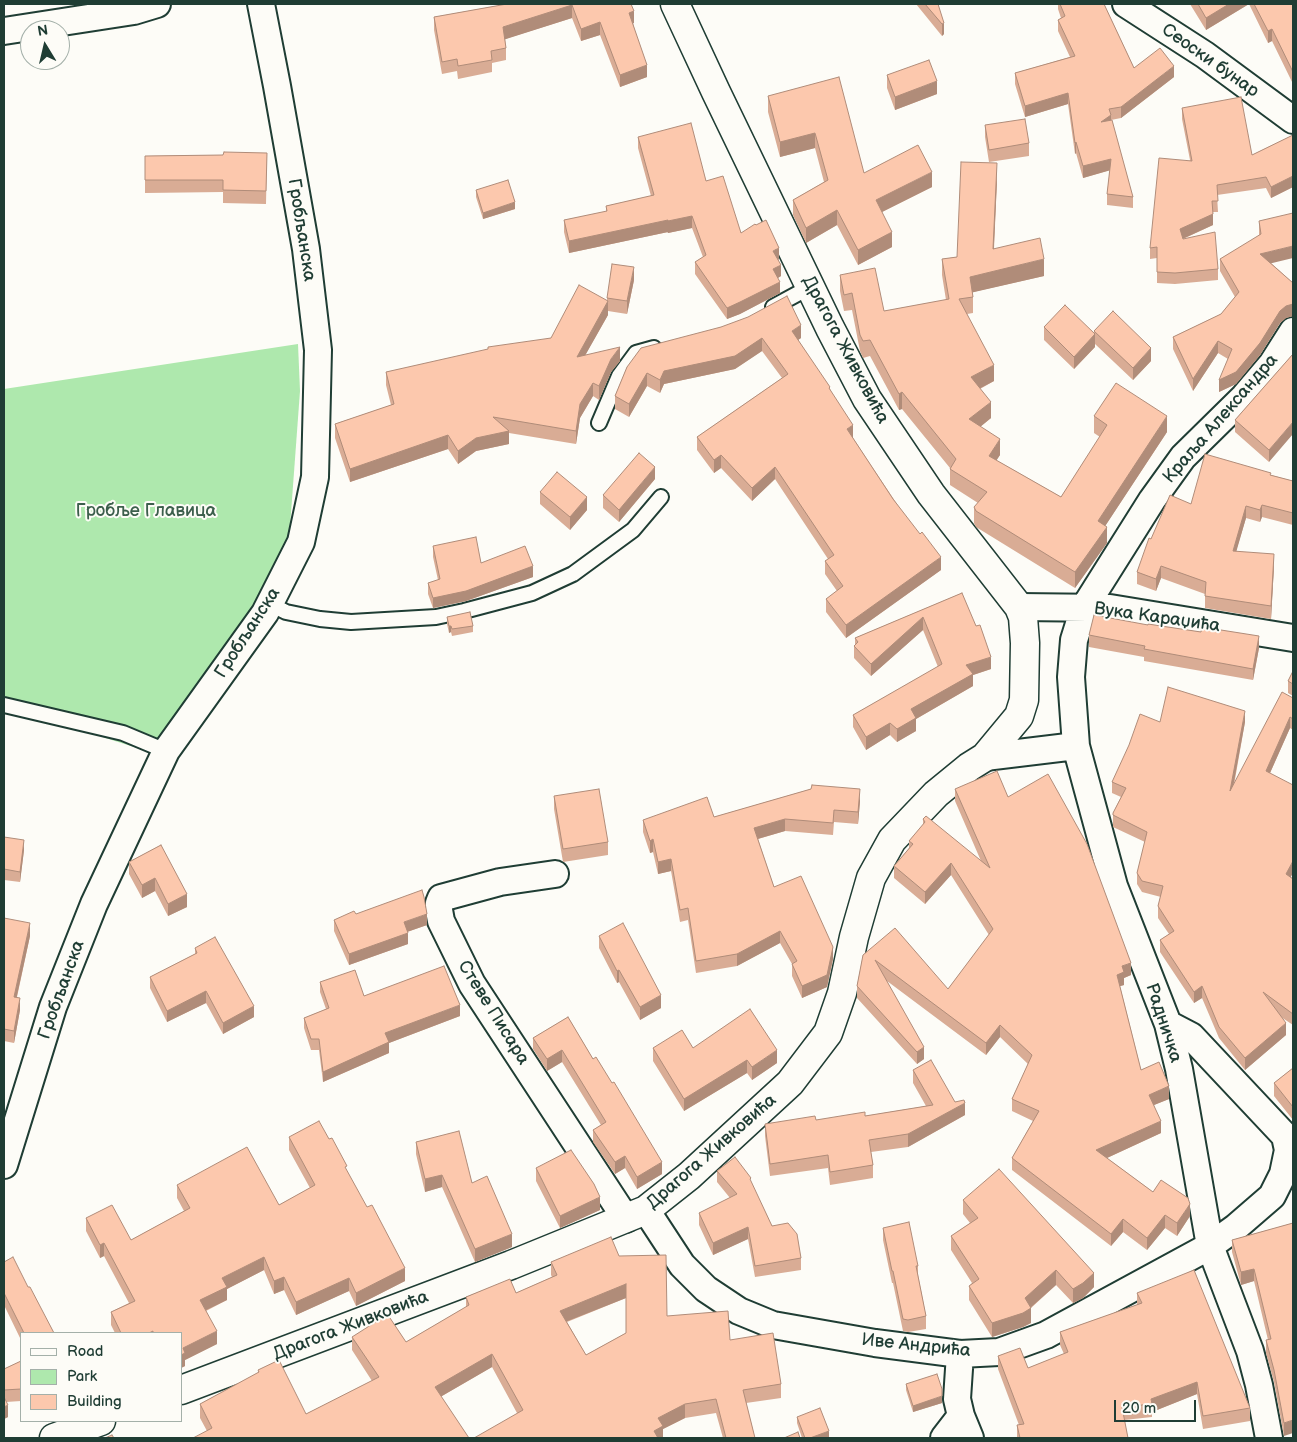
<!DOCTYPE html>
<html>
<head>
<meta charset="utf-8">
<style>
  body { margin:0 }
  #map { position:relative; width:1297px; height:1442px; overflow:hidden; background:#fdfcf7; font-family:"Balsamiq Sans",sans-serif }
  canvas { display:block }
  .frame { position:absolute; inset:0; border:5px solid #1f3d34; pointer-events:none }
  .legend { position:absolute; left:20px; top:1332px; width:162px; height:90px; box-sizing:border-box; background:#fdfcf7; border:1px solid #a4b0a9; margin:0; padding:6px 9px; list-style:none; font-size:15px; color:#1f3d34 }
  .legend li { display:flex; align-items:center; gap:10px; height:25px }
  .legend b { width:25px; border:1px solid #a4b0a9 }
  .north { position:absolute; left:20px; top:20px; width:50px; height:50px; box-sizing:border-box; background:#fdfcf7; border:1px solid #a4b0a9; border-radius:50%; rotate:351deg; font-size:14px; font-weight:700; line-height:20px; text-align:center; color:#1f3d34 }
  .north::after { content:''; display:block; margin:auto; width:18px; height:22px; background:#1f3d34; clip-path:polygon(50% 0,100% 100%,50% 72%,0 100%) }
  .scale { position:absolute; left:1114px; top:1400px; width:82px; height:22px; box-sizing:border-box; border:2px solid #1f3d34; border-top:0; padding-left:6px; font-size:15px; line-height:18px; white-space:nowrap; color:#1f3d34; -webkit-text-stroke:4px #fdfcf7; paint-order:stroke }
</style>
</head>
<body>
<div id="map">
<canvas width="1297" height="1442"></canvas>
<div class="frame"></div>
<ul class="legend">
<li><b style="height:6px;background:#fdfcf7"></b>Road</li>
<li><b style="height:14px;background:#aee8ad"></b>Park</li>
<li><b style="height:14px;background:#fcc8ad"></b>Building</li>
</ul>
<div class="north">N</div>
<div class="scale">20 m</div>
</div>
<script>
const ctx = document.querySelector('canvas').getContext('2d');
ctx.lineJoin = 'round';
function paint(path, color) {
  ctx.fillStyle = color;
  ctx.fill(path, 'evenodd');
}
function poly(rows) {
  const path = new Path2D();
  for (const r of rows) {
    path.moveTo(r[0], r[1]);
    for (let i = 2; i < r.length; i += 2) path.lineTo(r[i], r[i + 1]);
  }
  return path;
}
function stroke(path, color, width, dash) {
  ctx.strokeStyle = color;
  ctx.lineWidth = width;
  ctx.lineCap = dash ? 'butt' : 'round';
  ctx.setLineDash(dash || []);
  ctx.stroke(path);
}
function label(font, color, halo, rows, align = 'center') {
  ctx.font = font + ' "Balsamiq Sans",sans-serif';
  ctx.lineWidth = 4;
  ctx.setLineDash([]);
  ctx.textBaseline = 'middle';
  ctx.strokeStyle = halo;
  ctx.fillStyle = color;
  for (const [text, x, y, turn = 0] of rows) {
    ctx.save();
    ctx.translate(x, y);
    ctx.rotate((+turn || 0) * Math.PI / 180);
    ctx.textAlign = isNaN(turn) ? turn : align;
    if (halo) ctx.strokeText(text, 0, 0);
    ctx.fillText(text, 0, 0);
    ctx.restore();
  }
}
const green = poly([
  [298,344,300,391,289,540,254,615,153,753,4,706,4,389]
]);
const service = poly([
  [773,307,810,287],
  [599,423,619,376,636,353,654,348],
  [270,604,286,612,320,619,351,622,436,617,464,611,532,593,573,574,633,530,661,497],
  [4,705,123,733,166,751]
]);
const minor = poly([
  [1126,4,1205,55,1293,120],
  [4,31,134,11,157,4],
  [1019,607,1110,608,1293,638],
  [985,757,1076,746],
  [555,874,500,882,441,898,439,903,439,910,441,921,472,984,626,1219],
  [4,1165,53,1007,94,904,166,751,265,613,301,542,315,477,318,350,306,249,277,86,261,4],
  [646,1210,682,1265,706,1289,739,1311,773,1325,875,1343,960,1354,999,1352,1046,1335,1210,1246,1235,1228,1272,1196,1283,1174,1288,1150,1285,1136,1191,1036,1168,1024],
  [960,1354,957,1399,961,1416,970,1438],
  [944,1438,961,1416],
  [1269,1438,1259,1385,1250,1351,1210,1246,1179,1069,1168,1024,1114,886,1076,746,1071,677,1074,640,1084,608,1152,500,1183,457,1244,397,1272,364,1293,331]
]);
const tertiary = poly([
  [181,1390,511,1265,646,1210,689,1176,790,1083,828,1033,842,993,854,937,871,878,892,840,936,794,969,767,985,757,1019,716,1024,700,1025,643,1023,617,1019,607,931,494,867,399,830,328,716,92,675,4],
  [54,1438,101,1421]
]);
const wall = poly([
  [507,4,631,4,634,23,633,23,647,77,620,87,600,35,581,41,572,18,505,39,506,48,506,60,492,63,492,72,458,79,457,71,442,74,434,30,434,17],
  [916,4,938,4,944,34,942,36],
  [1058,4,1104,4,1134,68,1174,77,1121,118,1111,120,1133,197,1133,208,1107,205,1107,194,1110,170,1083,178,1076,153,1075,154,1068,104,1025,117,1015,84,1015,73,1070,57,1058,31,1058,20,1061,18,1058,9],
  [1190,4,1293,4,1293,84,1272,41,1268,43,1249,4,1206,30],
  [887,75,937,94,895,110,887,88],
  [768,96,864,173,932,187,882,212,892,247,858,265,837,225,806,243,793,215,793,200,824,182,815,148,780,157,768,112],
  [1182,108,1252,155,1293,135,1293,187,1271,198,1266,188,1217,195,1218,212,1213,212,1213,225,1183,239,1218,269,1218,280,1175,284,1157,283,1157,258,1150,259,1150,248,1190,160,1182,119],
  [985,125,1029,143,1029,156,989,162,985,137],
  [638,137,706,181,741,233,779,259,778,260,781,276,778,278,780,293,740,314,727,319,695,274,695,262,703,257,692,228,668,233,668,232,569,253,564,232,564,220,606,212,606,206,651,196,638,148],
  [267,153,266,204,223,203,223,192,145,193,145,156,223,155],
  [997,180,994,249,1044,276,973,292,973,313,967,314,994,381,980,389,991,418,980,427,1000,455,996,460,1061,497,1100,437,1094,433,1094,416,1167,432,1105,526,1107,543,1075,588,976,527,974,523,974,507,978,503,950,485,950,468,902,409,899,410,870,356,863,358,860,351,852,310,844,311,840,291,840,275,884,311,946,300,942,275,942,259,957,257],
  [476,190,515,209,483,219,476,197],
  [1259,221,1271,263,1293,283,1293,316,1286,318,1280,323,1260,355,1236,384,1219,392,1228,359,1218,353,1193,391,1173,349,1173,337,1221,314,1235,297,1220,271,1220,259,1259,236],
  [634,280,627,314,608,311,608,315,585,355,620,361,611,372,599,400,593,396,580,418,576,444,509,433,509,444,476,451,458,464,448,449,350,482,335,438,335,424,391,405,386,385,386,372,551,338,607,300,607,298],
  [721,327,801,338,798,340,830,389,853,438,941,570,846,638,826,612,826,599,837,591,825,574,825,561,828,559,775,479,752,501,721,468,714,473,697,450,697,437,782,378,762,351,735,369,664,384,660,393,647,386,629,417,615,409,615,396,627,367],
  [1044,327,1094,333,1094,331,1151,361,1133,380,1095,344,1095,347,1074,369,1044,340],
  [1293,354,1269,462,1235,432,1235,420],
  [1271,475,1293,481,1293,525,1262,517,1260,522,1246,518,1236,551,1274,566,1271,619,1205,608,1205,594,1161,578,1156,591,1137,584,1137,572,1151,539,1191,504],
  [655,479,619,522,603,508,603,495],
  [540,492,587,510,570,530,540,504],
  [433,546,481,563,533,577,466,601,433,608,428,594,428,583,438,580,433,557],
  [962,593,991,669,973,675,973,686,916,719,916,731,897,742,890,735,866,750,853,727,853,715,938,667,923,630,871,676,854,658,854,646,855,645,855,638],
  [447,617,473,626,473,632,452,636,451,632,449,633,447,624],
  [1148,625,1201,632,1259,648,1253,680,1144,661,1144,657,1089,647,1089,635],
  [1293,671,1293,696,1288,693,1288,681],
  [1293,698,1293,730,1290,728,1270,773,1291,877,1293,879,1293,1025,1281,1017,1286,1035,1245,1070,1219,1038,1202,998,1194,1003,1160,952,1160,940,1169,934,1158,918,1158,906,1161,897,1142,892,1137,884,1137,873,1145,842,1113,827,1113,813,1121,797,1112,793,1112,782,1160,722,1245,722,1234,785],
  [811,789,860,801,858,824,834,822,833,835,785,831,758,839,774,887,833,959,827,987,802,998,792,976,792,964,780,943,737,966,696,973,688,920,680,922,671,871,658,874,653,852,650,853,643,832,643,820,714,817],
  [955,789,1008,797,1131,975,1124,978,1124,985,1120,986,1141,1070,1169,1099,1154,1105,1161,1133,1107,1158,1153,1192,1190,1216,1177,1236,1165,1228,1147,1250,1123,1232,1111,1246,1012,1170,1012,1158,1033,1121,1012,1111,1012,1099,1028,1064,1000,1037,986,1055,887,981,924,1059,917,1064,857,998,857,986,863,955,948,989,989,935,951,875,925,904,894,878,894,866,909,848,909,841,923,825,923,819,981,861,955,801],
  [554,796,608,842,608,855,563,862,554,809],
  [4,837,24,850,20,882,4,880],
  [161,845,187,907,168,916,155,891,142,898,129,874,129,862],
  [356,914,427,925,407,932,408,944,349,965,334,931,334,920],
  [4,918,30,936,17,997,20,1010,14,1043,4,1041],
  [599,936,661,1008,640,1020,619,982,617,983,599,948],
  [195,948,254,1017,223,1034,206,1003,167,1022,150,988,150,977,195,954],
  [320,982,364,996,460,1016,389,1043,389,1053,323,1082,319,1050,311,1050,304,1028,304,1018,326,1009,320,992],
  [568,1017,662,1174,637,1189,625,1168,615,1174,593,1142,593,1130,601,1125,562,1062,547,1071,533,1049,533,1038],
  [653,1048,777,1063,752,1080,747,1073,684,1111,653,1061],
  [1293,1068,1293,1120,1274,1096,1274,1083],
  [913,1070,955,1102,965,1115,908,1147,871,1152,873,1165,873,1178,830,1185,828,1168,770,1176,765,1136,765,1124,816,1120,865,1116,926,1106,913,1083],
  [289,1137,347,1171,405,1281,356,1306,349,1291,296,1315,284,1290,274,1294,264,1270,227,1289,227,1300,206,1311,217,1344,185,1360,185,1366,181,1368,181,1333,115,1333,111,1325,111,1312,129,1303,104,1256,100,1258,86,1231,86,1218,131,1240,184,1211,177,1198,177,1185,279,1205,310,1188,289,1150],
  [416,1142,472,1183,512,1247,475,1262,442,1187,425,1192,416,1154],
  [536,1168,600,1210,560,1228,536,1181],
  [717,1171,751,1183,772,1226,801,1258,801,1270,755,1277,748,1239,713,1255,699,1225,699,1213,730,1198,717,1182],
  [963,1200,1094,1287,1083,1298,1073,1303,1056,1285,1031,1308,1031,1323,1023,1327,992,1337,969,1300,969,1286,972,1283,951,1250,951,1236,970,1223,963,1214],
  [1293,1223,1284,1436,1274,1382,1266,1353,1266,1340,1268,1340,1254,1281,1241,1285,1232,1252,1232,1240],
  [883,1228,918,1266,918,1275,926,1316,926,1329,908,1332,903,1331,893,1283,892,1283,883,1240],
  [619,1256,667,1316,730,1340,781,1384,781,1398,746,1403,755,1438,723,1438,716,1413,685,1418,663,1429,663,1438,517,1413,492,1367,442,1396,207,1431,200,1418,200,1404,258,1373,258,1370,306,1414,372,1381,352,1350,352,1337,406,1342,466,1307,466,1297,516,1293,552,1277,551,1275,551,1262],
  [626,1298,626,1333,586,1355,567,1322],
  [4,1262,28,1287,54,1333,21,1333,21,1340,4,1305],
  [1137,1293,1250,1408,1250,1421,1203,1429,1197,1394,1152,1412,1152,1417,1124,1420,1128,1438,1017,1438,1017,1425,1019,1425,998,1369,998,1356,1028,1368,1064,1354,1060,1345,1060,1332,1137,1305],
  [21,1361,21,1401,6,1402,8,1417,4,1419,4,1369],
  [906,1384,942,1403,913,1412,906,1390],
  [797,1417,829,1437,827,1438,802,1438,797,1423]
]);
const shadedWall = poly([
  [1229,4,1249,4,1206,30,1206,18],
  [572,5,572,18,503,40,503,27],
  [634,11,634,23,629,25,629,13],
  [600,22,600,35,581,41,581,29],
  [944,23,944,34,942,36,942,24],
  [1272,29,1272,41,1268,43,1268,31],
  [647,65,647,77,620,87,620,75],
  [1174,66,1174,77,1121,118,1121,107],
  [937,81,937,94,895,110,895,97],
  [1068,93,1068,104,1025,117,1025,106],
  [1111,115,1111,126,1101,122],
  [815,133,815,148,780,157,780,142],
  [1076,142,1076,153,1075,154,1075,143],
  [1111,159,1111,170,1083,178,1083,166],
  [997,163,997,180,993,265,993,249],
  [932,172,932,187,876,215,876,200],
  [1293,176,1293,187,1271,198,1271,187],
  [515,202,515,209,483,219,483,213],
  [837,210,837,225,806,243,806,228],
  [1213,214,1213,225,1180,240,1180,229],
  [692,216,692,228,668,233,668,221],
  [668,220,668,232,569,253,569,241],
  [892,232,892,247,858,265,858,250],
  [1293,246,1293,258,1260,266,1260,254],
  [779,248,779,259,773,263,773,251],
  [1044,259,1044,276,970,293,970,277],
  [781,265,781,276,773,281,773,269],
  [634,267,634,280,627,314,627,301],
  [780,282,780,293,740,314,727,319,727,308],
  [608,301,608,315,577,370,577,357],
  [1293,304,1293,316,1286,318,1280,323,1260,355,1236,384,1219,392,1219,380,1280,311,1286,306],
  [801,325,801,338,792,344,792,331],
  [1095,334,1095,347,1074,369,1074,357],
  [762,338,762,351,735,369,664,384,660,393,660,380,664,371],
  [1218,341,1218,353,1193,391,1193,379],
  [620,347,620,361,611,372,599,400,599,386,611,359],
  [1151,348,1151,361,1133,380,1133,368],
  [994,365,994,381,971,393,971,377],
  [647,373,647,386,629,417,629,404],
  [593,383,593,396,580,418,576,444,576,431,580,404],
  [902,392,902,409,899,410,899,394],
  [991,402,991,418,969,436,969,419],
  [1167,416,1167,432,1098,537,1098,521],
  [1293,422,1293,434,1269,462,1269,450],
  [853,425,853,438,847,442,847,429],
  [509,431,509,444,476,451,458,464,458,451,476,438],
  [448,435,448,449,350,482,350,469],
  [1000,439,1000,455,989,472,989,456],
  [721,455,721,468,714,473,714,460],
  [655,467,655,479,619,522,619,510],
  [775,467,775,479,752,501,752,488],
  [587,497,587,510,570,530,570,517],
  [1262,505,1262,517,1260,522,1260,510],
  [1246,506,1246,518,1233,563,1233,551],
  [1107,527,1107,543,1075,588,1075,572],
  [1274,554,1274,566,1271,619,1271,606],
  [941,557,941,570,846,638,846,625],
  [533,566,533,577,466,601,433,608,433,598],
  [1161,566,1161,578,1156,591,1156,579],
  [923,617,923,630,871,676,871,664],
  [449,626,451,626,451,632,449,633],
  [1259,636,1259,648,1253,680,1253,669],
  [991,657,991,669,973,675,973,686,916,719,916,731,897,742,897,729,911,709,966,665],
  [1245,711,1245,722,1230,803,1230,791],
  [1290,717,1290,728,1266,782,1266,771],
  [890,723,890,735,866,750,866,737],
  [860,789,860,801,858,824,858,812],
  [785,819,785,831,754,840,754,828],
  [653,839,653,852,650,853,650,841],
  [24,840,24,850,20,882,20,872],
  [671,859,671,871,658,874,658,862],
  [1293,861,1293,873,1286,886,1286,874],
  [951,863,951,875,925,904,925,892],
  [155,878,155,891,142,898,142,885],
  [187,894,187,907,168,916,168,904],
  [427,914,427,925,404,933,404,922],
  [30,923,30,936,14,1009,14,997],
  [780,931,780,943,737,966,737,954],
  [408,933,408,944,349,965,349,954],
  [833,947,833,959,827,987,802,998,802,986],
  [1131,963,1131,975,1124,978,1124,985,1117,987,1117,975,1122,966],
  [619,970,619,982,617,983,617,971],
  [1202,986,1202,998,1194,1003,1194,992],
  [206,991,206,1003,167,1022,167,1011],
  [661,995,661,1008,640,1020,640,1007],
  [20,998,20,1010,14,1043,14,1031],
  [460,1005,460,1016,389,1043,389,1053,323,1082,323,1072,385,1033],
  [254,1006,254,1017,223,1034,223,1023],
  [1286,1023,1286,1035,1245,1070,1245,1058],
  [1000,1025,1000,1037,986,1055,986,1043],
  [924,1047,924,1059,917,1064,917,1052],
  [562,1050,562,1062,547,1071,547,1059],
  [777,1050,777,1063,752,1080,752,1067],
  [747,1060,747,1073,684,1111,684,1099],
  [1169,1086,1169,1099,1149,1107,1149,1095],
  [965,1103,965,1115,908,1147,908,1134],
  [1161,1121,1161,1133,1096,1163,1096,1150],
  [625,1156,625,1168,615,1174,615,1162],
  [662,1162,662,1174,637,1189,637,1177],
  [442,1175,442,1187,425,1192,425,1179],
  [600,1197,600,1210,560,1228,560,1216],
  [1190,1204,1190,1216,1177,1236,1177,1223],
  [1165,1215,1165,1228,1147,1250,1147,1238],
  [1123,1219,1123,1232,1111,1246,1111,1234],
  [748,1227,748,1239,713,1255,713,1243],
  [512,1234,512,1247,475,1262,475,1249],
  [104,1243,104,1256,100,1258,100,1245],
  [264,1257,264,1270,227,1289,227,1300,200,1313,200,1300,222,1278],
  [405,1268,405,1281,356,1306,356,1293],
  [1254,1269,1254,1281,1241,1285,1241,1272],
  [1056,1270,1056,1285,1029,1309,1031,1308,1031,1323,1023,1327,992,1337,992,1323,1025,1298],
  [1094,1273,1094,1287,1083,1298,1073,1303,1073,1289],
  [284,1277,284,1290,274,1294,274,1281],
  [349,1278,349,1291,296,1315,296,1302],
  [626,1284,626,1298,560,1324,560,1311],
  [217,1331,217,1344,185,1360,185,1366,181,1368,181,1355,183,1348],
  [492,1354,492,1367,435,1400,435,1387],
  [1197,1382,1197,1394,1152,1412,1151,1399],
  [942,1396,942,1403,913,1412,913,1406],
  [685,1404,685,1418,663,1429,663,1438,654,1438,654,1431,658,1418],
  [8,1405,8,1417,4,1419,4,1407],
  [1293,1420,1293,1433,1284,1436,1284,1423],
  [829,1431,829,1437,827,1438,810,1438]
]);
const building = poly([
  [507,4,631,4,634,11,629,13,647,65,620,75,600,22,581,29,572,5,503,27,506,48,491,51,492,60,458,66,457,59,442,62,434,17,507,4],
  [925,4,938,4,944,23,942,24,925,4],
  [1060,4,1104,4,1134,68,1160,48,1174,66,1121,107,1109,109,1111,115,1101,122,1112,120,1133,197,1107,194,1111,159,1083,166,1076,142,1075,143,1068,93,1025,106,1015,73,1075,56,1058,20,1065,16,1060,4],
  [1198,4,1229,4,1206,18,1198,4],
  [1254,4,1293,4,1293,72,1272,29,1268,31,1254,4],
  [929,60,937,81,895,97,887,75,929,60],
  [839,77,864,173,918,145,932,172,876,200,892,232,858,250,837,210,806,228,793,200,828,180,815,133,780,142,768,96,839,77],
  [1241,97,1252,155,1293,135,1293,176,1271,187,1266,177,1217,185,1218,201,1212,201,1213,214,1180,229,1183,239,1215,232,1218,269,1175,273,1157,272,1157,247,1150,248,1159,158,1192,161,1182,108,1241,97],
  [1025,119,1029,143,989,150,985,125,1025,119],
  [691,123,706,181,723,176,741,233,755,224,756,225,766,220,779,248,773,251,781,265,773,269,780,282,740,302,727,308,695,262,706,255,692,216,668,221,668,220,569,241,564,220,607,211,606,206,654,195,638,137,691,123],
  [224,152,267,153,266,191,223,190,223,180,145,180,145,156,223,155,224,152],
  [961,162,997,163,993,249,1040,238,1044,259,970,277,973,297,959,299,994,365,971,377,991,402,969,419,1000,439,989,456,1061,497,1107,425,1094,416,1116,383,1167,416,1098,521,1107,527,1075,572,976,511,974,507,987,492,950,469,956,459,902,392,899,394,870,340,863,341,860,335,852,293,844,295,840,275,875,268,884,311,949,299,942,259,957,257,961,162],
  [508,180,515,202,483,213,476,190,508,180],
  [1293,213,1293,246,1260,254,1293,283,1293,304,1286,306,1280,311,1260,343,1236,372,1219,380,1232,349,1218,341,1193,379,1173,337,1221,314,1239,292,1220,259,1261,234,1259,221,1293,213],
  [612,264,634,267,627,301,607,298,612,264],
  [579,285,608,301,577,357,620,347,611,359,599,386,593,383,580,404,576,431,493,417,509,431,476,438,458,451,448,435,350,469,335,424,394,404,386,372,488,349,488,347,551,338,579,285],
  [787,296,801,325,792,331,830,387,829,388,853,425,847,429,893,499,920,534,922,532,941,557,846,625,826,599,843,586,825,561,834,555,775,467,752,488,721,455,714,460,697,437,788,374,762,338,735,356,664,371,660,380,647,373,629,404,615,396,627,367,641,348,721,327,748,317,787,296],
  [1065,305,1095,334,1074,357,1044,327,1065,305],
  [1113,311,1151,348,1133,368,1094,331,1113,311],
  [1293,354,1293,422,1269,450,1235,420,1293,354],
  [639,453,655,467,619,510,603,495,639,453],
  [1205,454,1271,473,1270,475,1293,481,1293,513,1262,505,1260,510,1246,506,1233,551,1274,554,1271,606,1205,596,1206,582,1161,566,1156,579,1137,572,1149,538,1151,539,1170,495,1191,504,1205,454],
  [557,472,587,497,570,517,540,492,557,472],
  [476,537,481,563,525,546,533,566,466,591,433,598,428,583,440,579,433,546,476,537],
  [962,593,976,626,980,625,991,657,966,665,973,674,911,709,916,718,897,729,890,723,866,737,853,715,942,664,923,617,871,664,854,646,858,642,855,638,962,593],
  [470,612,473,626,452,629,451,626,449,626,447,617,470,612],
  [1094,615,1148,625,1148,624,1201,632,1202,627,1259,636,1253,669,1144,649,1145,646,1089,635,1094,615],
  [1293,671,1293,684,1288,681,1293,671],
  [1168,687,1245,711,1230,791,1282,692,1293,698,1293,719,1290,717,1266,771,1293,785,1293,861,1286,874,1293,879,1293,1014,1263,992,1286,1023,1245,1058,1219,1027,1202,986,1194,992,1160,940,1174,931,1158,906,1163,886,1142,881,1137,873,1147,832,1113,815,1113,813,1126,788,1112,782,1129,745,1140,714,1160,722,1168,687],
  [997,771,1008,797,1048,774,1087,844,1131,963,1122,966,1124,972,1117,975,1141,1070,1159,1062,1169,1086,1149,1095,1161,1121,1096,1150,1153,1192,1161,1180,1188,1198,1190,1204,1177,1223,1165,1215,1147,1238,1123,1219,1111,1234,1012,1158,1039,1111,1012,1099,1032,1055,1000,1025,986,1043,875,960,924,1047,917,1052,857,986,863,955,895,928,948,989,993,929,951,863,925,892,894,866,913,844,909,841,925,822,923,819,926,816,990,868,955,789,997,771],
  [812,785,860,789,858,812,834,810,833,823,785,819,754,828,774,887,801,876,833,947,827,975,802,986,792,964,797,961,780,931,737,954,696,961,688,908,680,910,671,859,658,862,653,839,650,841,643,820,707,797,714,817,811,789,812,785],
  [599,789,608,842,563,849,554,796,599,789],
  [4,837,24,840,20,872,4,869,4,837],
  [161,845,187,894,168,904,155,878,142,885,129,862,161,845],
  [422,890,424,897,427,914,404,922,408,933,349,954,334,920,354,911,356,914,422,890],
  [4,918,30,923,14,997,20,998,14,1031,4,1029,4,918],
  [623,923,661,995,640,1007,619,970,617,971,599,936,623,923],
  [215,937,254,1006,223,1023,206,991,167,1011,150,977,197,953,195,948,215,937],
  [444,966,460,1005,385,1033,389,1042,323,1072,319,1039,311,1039,304,1018,329,1008,320,982,355,970,364,996,444,966],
  [750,1009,777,1050,752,1067,747,1060,684,1099,653,1048,682,1030,693,1048,750,1009],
  [568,1017,593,1059,596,1057,612,1083,614,1082,662,1162,637,1177,625,1156,615,1162,593,1130,606,1122,562,1050,547,1059,533,1038,568,1017],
  [931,1060,955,1102,964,1100,965,1103,908,1134,869,1140,873,1165,830,1172,828,1155,770,1164,765,1124,815,1116,816,1120,865,1112,865,1116,933,1105,913,1070,931,1060],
  [1293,1068,1293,1107,1274,1083,1293,1068],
  [319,1121,329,1139,332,1138,347,1166,345,1167,367,1207,372,1205,405,1268,356,1293,349,1278,296,1302,284,1277,274,1281,264,1257,222,1278,227,1287,200,1300,217,1331,183,1348,185,1353,181,1355,181,1333,153,1333,153,1331,149,1333,121,1333,111,1312,135,1301,104,1243,100,1245,86,1218,112,1205,131,1240,190,1208,177,1185,247,1147,279,1205,315,1185,289,1137,319,1121],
  [459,1131,472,1183,487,1176,512,1234,475,1249,442,1175,425,1179,416,1142,459,1131],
  [571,1150,594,1184,600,1197,560,1216,536,1168,571,1150],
  [735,1157,751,1178,750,1179,772,1226,788,1223,797,1234,801,1258,755,1266,748,1227,713,1243,699,1213,737,1194,717,1171,735,1157],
  [999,1169,1094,1273,1083,1283,1073,1289,1056,1270,1025,1298,1031,1308,1023,1313,992,1323,969,1286,979,1279,951,1236,978,1218,963,1200,999,1169],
  [909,1222,918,1266,916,1266,926,1316,908,1320,903,1319,893,1271,892,1271,883,1228,909,1222],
  [1293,1223,1293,1420,1284,1423,1274,1370,1266,1340,1271,1339,1254,1269,1241,1272,1232,1240,1293,1223],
  [611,1237,619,1256,666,1255,667,1316,728,1311,730,1340,773,1333,781,1384,743,1390,755,1438,726,1438,716,1399,685,1404,658,1418,663,1426,654,1431,658,1438,474,1438,523,1410,492,1354,435,1387,469,1438,193,1438,212,1428,200,1404,259,1372,258,1370,279,1360,306,1414,379,1377,352,1337,385,1316,388,1315,406,1342,469,1305,466,1297,510,1279,516,1293,557,1275,551,1262,611,1237],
  [626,1284,626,1333,586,1355,560,1311,626,1284],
  [13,1257,28,1287,30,1287,54,1333,24,1333,4,1293,4,1262,13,1257],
  [1194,1270,1250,1408,1203,1416,1197,1382,1151,1399,1152,1404,1122,1407,1128,1438,1020,1438,1017,1425,1024,1424,998,1356,1020,1348,1028,1368,1068,1352,1060,1332,1142,1303,1137,1293,1194,1270],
  [21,1361,21,1389,4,1390,4,1369,21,1361],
  [937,1374,942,1389,942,1396,913,1406,906,1384,937,1374],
  [4,1397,8,1405,4,1407,4,1397],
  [820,1408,829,1431,810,1438,805,1438,797,1417,820,1408],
  [798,1432,800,1438,784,1438,798,1432],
  [112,1435,114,1438,105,1438,112,1435]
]);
const streetNames = [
  ["Сеоски бунар",1210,61,35],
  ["Гробљанска",301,230,81],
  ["Драгога Живковића",845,350,62],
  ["Краља Александра",1221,419,-49],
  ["Вука Караџића",1157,618,8],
  ["Гробљанска",248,633,-57],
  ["Гробљанска",62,990,-70],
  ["Стеве Писара",493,1013,58],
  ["Радничка",1163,1023,72],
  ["Драгога Живковића",712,1152,-41],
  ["Драгога Живковића",351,1326,-21],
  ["Иве Андрића",916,1346,6]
];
const parkNames = [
  ["Гробље Главица",146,511]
];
paint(green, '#aee8ad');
stroke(service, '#1f3d34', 18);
stroke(minor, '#1f3d34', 30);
stroke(tertiary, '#1f3d34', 31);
stroke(service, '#fdfcf7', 14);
stroke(minor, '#fdfcf7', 26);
stroke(tertiary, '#fdfcf7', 28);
paint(wall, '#d9ac95');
paint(shadedWall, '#b08c79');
paint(building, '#fcc8ad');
stroke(building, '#b08c79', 1);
label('18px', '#1f3d34', '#fdfcf7', streetNames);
label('18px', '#3c5f4c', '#fdfcf7', parkNames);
</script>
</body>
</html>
